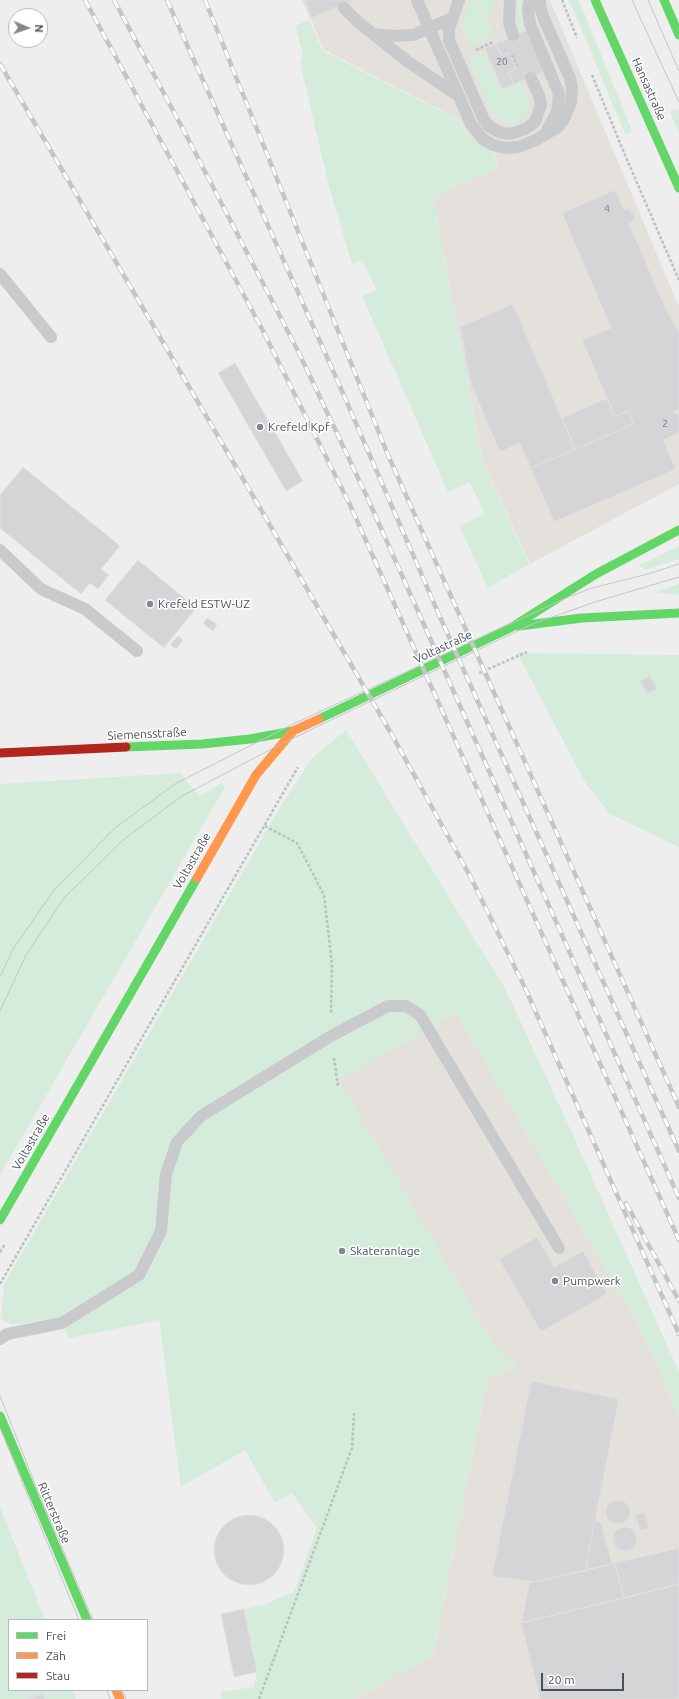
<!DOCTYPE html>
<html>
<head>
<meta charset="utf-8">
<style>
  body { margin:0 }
  #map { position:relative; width:679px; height:1699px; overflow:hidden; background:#efeeee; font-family:Ubuntu,sans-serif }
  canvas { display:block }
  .legend { position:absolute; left:8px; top:1619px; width:140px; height:72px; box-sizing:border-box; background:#fff; border:1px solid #b5b9bd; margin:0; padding:5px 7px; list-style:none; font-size:12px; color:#475159 }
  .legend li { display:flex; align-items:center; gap:8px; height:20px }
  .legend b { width:20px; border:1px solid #b5b9bd }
  .north { position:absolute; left:8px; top:8px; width:40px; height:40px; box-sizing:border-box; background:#fff; border:1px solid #b5b9bd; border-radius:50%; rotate:92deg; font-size:11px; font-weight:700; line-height:16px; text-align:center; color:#475159 }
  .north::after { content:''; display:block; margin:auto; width:14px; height:18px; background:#82888d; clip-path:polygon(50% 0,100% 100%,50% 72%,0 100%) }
  .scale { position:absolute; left:541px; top:1673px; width:83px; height:18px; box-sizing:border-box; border:2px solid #475159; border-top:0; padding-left:5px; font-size:12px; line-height:14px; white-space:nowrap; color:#475159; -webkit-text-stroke:3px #fff; paint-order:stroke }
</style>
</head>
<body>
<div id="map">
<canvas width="679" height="1699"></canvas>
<ul class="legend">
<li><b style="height:5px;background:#63d668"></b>Frei</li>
<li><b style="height:5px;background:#ff974d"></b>Zäh</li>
<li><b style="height:5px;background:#b3261e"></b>Stau</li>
</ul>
<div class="north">N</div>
<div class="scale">20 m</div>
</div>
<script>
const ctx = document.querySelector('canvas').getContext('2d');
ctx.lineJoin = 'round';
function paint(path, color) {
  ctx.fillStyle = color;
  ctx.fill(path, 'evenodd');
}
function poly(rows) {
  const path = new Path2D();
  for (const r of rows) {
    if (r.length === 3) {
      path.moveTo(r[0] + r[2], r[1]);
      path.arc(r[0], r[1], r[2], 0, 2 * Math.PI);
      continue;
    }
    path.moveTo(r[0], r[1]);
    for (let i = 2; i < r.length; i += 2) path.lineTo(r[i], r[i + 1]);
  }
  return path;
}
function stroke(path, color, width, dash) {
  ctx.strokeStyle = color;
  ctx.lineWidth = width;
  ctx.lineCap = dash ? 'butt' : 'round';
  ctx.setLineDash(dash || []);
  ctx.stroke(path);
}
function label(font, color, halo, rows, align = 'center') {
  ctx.font = font + ' Ubuntu,sans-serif';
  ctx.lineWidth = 3;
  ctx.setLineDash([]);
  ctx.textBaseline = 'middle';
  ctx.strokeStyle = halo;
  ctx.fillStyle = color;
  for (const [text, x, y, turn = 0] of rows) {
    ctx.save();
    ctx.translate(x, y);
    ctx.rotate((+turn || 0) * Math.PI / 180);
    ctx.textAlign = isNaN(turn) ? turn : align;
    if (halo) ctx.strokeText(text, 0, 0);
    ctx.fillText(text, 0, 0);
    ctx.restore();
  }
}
const commercial = poly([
  [302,0,550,0,679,307,679,484,530,564,482,459,433,197,498,167,495,152,479,146,467,135,460,120,324,50],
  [457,1013,646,1339,679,1417,679,1699,354,1699,433,1656,488,1378,518,1365,492,1342,338,1079]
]);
const green = poly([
  [471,0,495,0,487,19,495,35,493,37,473,46,470,46,461,26],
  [518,0,523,0,521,15,524,29,518,32,515,12],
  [569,0,579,0,632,131,625,134],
  [309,20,323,51,459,120,467,135,479,146,494,152,498,167,433,197,482,460,529,564,488,588,459,526,485,514,470,482,448,492,362,296,376,290,362,260,352,264,329,187,300,62,303,53,295,26],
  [484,51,502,91,522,82,531,105,527,115,516,123,507,124,493,116,468,58],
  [678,109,679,113,679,133,670,112],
  [679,546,679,559,645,570,639,565],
  [679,584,679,594,675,595,655,592],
  [517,653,679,655,679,847,610,814,586,784],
  [346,730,506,990,573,1135,679,1372,679,1417,646,1339,457,1013,339,1079,492,1342,518,1365,488,1378,433,1656,354,1699,222,1699,220,1692,254,1687,257,1672,244,1609,263,1605,294,1592,317,1528,292,1493,275,1503,245,1450,181,1487,159,1320,69,1338,58,1318,12,1325,1,1319,4,1284,279,809,311,759],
  [180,773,200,796,222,783,225,787,0,1175,0,784],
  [0,1507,45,1620,9,1620,9,1690,73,1690,76,1699,0,1699]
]);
const building = poly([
  [304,0,354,0,312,18,304,0],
  [531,28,549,69,514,84,508,72,516,69,509,53,502,56,496,44,531,28],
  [496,44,502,56,509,53,516,69,508,72,514,84,502,89,485,48,496,44],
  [615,190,624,210,627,209,634,214,634,219,629,223,666,310,679,331,679,409,673,412,674,414,679,414,679,433,663,440,676,469,554,522,531,468,634,424,628,411,615,417,582,340,611,328,562,213,615,190],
  [513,304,575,449,531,468,520,443,500,452,471,384,460,327,513,304],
  [235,363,303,481,286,491,218,373,235,363],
  [607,398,615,417,628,411,634,424,575,449,562,418,607,398],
  [23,467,120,546,101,569,109,575,98,589,90,583,81,594,0,528,0,495,23,467],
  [138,560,196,608,164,648,105,600,138,560],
  [208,618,217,625,213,631,203,623,208,618],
  [178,636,183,640,176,649,170,645,178,636],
  [650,676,657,689,647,694,640,681,650,676],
  [537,1237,554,1267,583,1251,607,1294,541,1332,499,1259,537,1237],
  [531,1381,619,1399,585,1571,534,1582,492,1576,531,1381],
  [618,1512,12],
  [645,1512,649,1528,640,1530,635,1514,645,1512],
  [249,1550,35],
  [595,1521,601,1523,612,1564,585,1571,595,1521],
  [625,1539,12],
  [679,1548,679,1584,624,1598,615,1563,679,1548],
  [615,1563,624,1598,521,1623,530,1582,534,1582,615,1563],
  [679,1584,679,1699,540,1699,521,1623,679,1584],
  [244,1609,257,1672,234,1677,221,1614,244,1609],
  [43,1694,45,1699,28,1699,43,1694]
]);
const path = poly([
  [562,0,577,38],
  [476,50,493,42],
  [512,55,517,65],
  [592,75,625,155,679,280],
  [479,673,527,652],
  [265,826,297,843,324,895,332,964,331,1013],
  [334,1058,338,1087],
  [0,1252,5,1244],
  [0,1284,298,767],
  [259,1699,352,1448,354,1413]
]);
const lane = poly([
  [417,0,471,124,483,139,493,145,505,148,518,147,534,141,558,127,564,119,571,102,572,88,570,78,544,19,540,7,540,0],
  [459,0,449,29,449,40,479,109,484,120,490,127,499,132,507,134,514,133,527,128,535,122,541,105,539,95,531,78],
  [510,0,509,23,513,35],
  [529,0,528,8,530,24,559,94,557,112,547,130],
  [344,8,358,22,407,61,457,95],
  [374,34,393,36,413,35,452,18],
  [0,274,51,337],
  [0,550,41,589,85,609,137,651],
  [0,1339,7,1334,62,1323,139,1275,161,1231,166,1174,177,1142,201,1116,331,1036,388,1006,406,1006,420,1015,559,1248]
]);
const fast = poly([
  [595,0,679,188],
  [664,0,679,35],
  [519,626,582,618,679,613],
  [319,719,512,627,596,574,679,530],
  [126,747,202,744,250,739,293,731],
  [0,1220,197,878],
  [0,1416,87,1620]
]);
const slow = poly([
  [197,878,256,775,293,731,319,719],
  [116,1690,120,1699]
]);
const jam = poly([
  [0,753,126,747]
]);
const tram = poly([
  [632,0,679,102],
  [648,0,679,71],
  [0,977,13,949,55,889,115,828,175,784,293,724,566,598,592,588,648,574,679,564],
  [0,1011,26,955,64,898,123,840,182,796,283,743,532,624,595,602,679,577],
  [0,1396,37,1489,93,1620],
  [0,1428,79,1620],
  [107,1690,110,1699],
  [122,1690,126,1699]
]);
const rail = poly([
  [85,0,261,327,350,505,679,1240],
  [114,0,184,131,299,353,368,499,679,1198],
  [167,0,335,375,440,617,679,1151],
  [205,0,388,455,679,1107],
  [0,64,253,496,392,735,470,876,526,990,679,1334],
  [626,1203,679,1301]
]);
const markers = [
  [260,427,4,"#82888d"],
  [150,604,4,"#82888d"],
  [342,1251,4,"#82888d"],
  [555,1281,4,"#82888d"]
];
const numberNames = [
  ["20",502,62],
  ["4",607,209],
  ["2",665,424]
];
const streetNames = [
  ["Hansastraße",649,89,66],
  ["Voltastraße",443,647,-25],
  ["Siemensstraße",147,734,-3],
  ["Voltastraße",192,861,-60],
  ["Voltastraße",31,1142,-60],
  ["Ritterstraße",54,1513,67]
];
const poiNames = [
  ["Krefeld Kpf",268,427],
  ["Krefeld ESTW-UZ",158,604],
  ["Skateranlage",350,1251],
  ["Pumpwerk",563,1281]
];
paint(commercial, '#e4e1dc');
paint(green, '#d5ecdc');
paint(building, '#d5d5d7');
stroke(building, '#e0e0e1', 1);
stroke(path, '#b8c2be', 2.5, [3, 2]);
stroke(lane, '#c9cacc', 12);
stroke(fast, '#63d668', 9);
stroke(slow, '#ff974d', 9);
stroke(jam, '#b3261e', 9);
stroke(tram, '#c4c5c6', 1);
stroke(rail, '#c4c5c6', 4.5);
stroke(rail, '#fff', 3, [9]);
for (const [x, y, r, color] of markers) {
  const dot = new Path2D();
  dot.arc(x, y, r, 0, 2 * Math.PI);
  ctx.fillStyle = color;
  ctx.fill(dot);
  stroke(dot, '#fff', 1.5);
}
label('10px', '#6c747a', null, numberNames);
label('12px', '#475159', '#fff', streetNames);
label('12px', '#475159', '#fff', poiNames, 'left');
</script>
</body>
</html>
